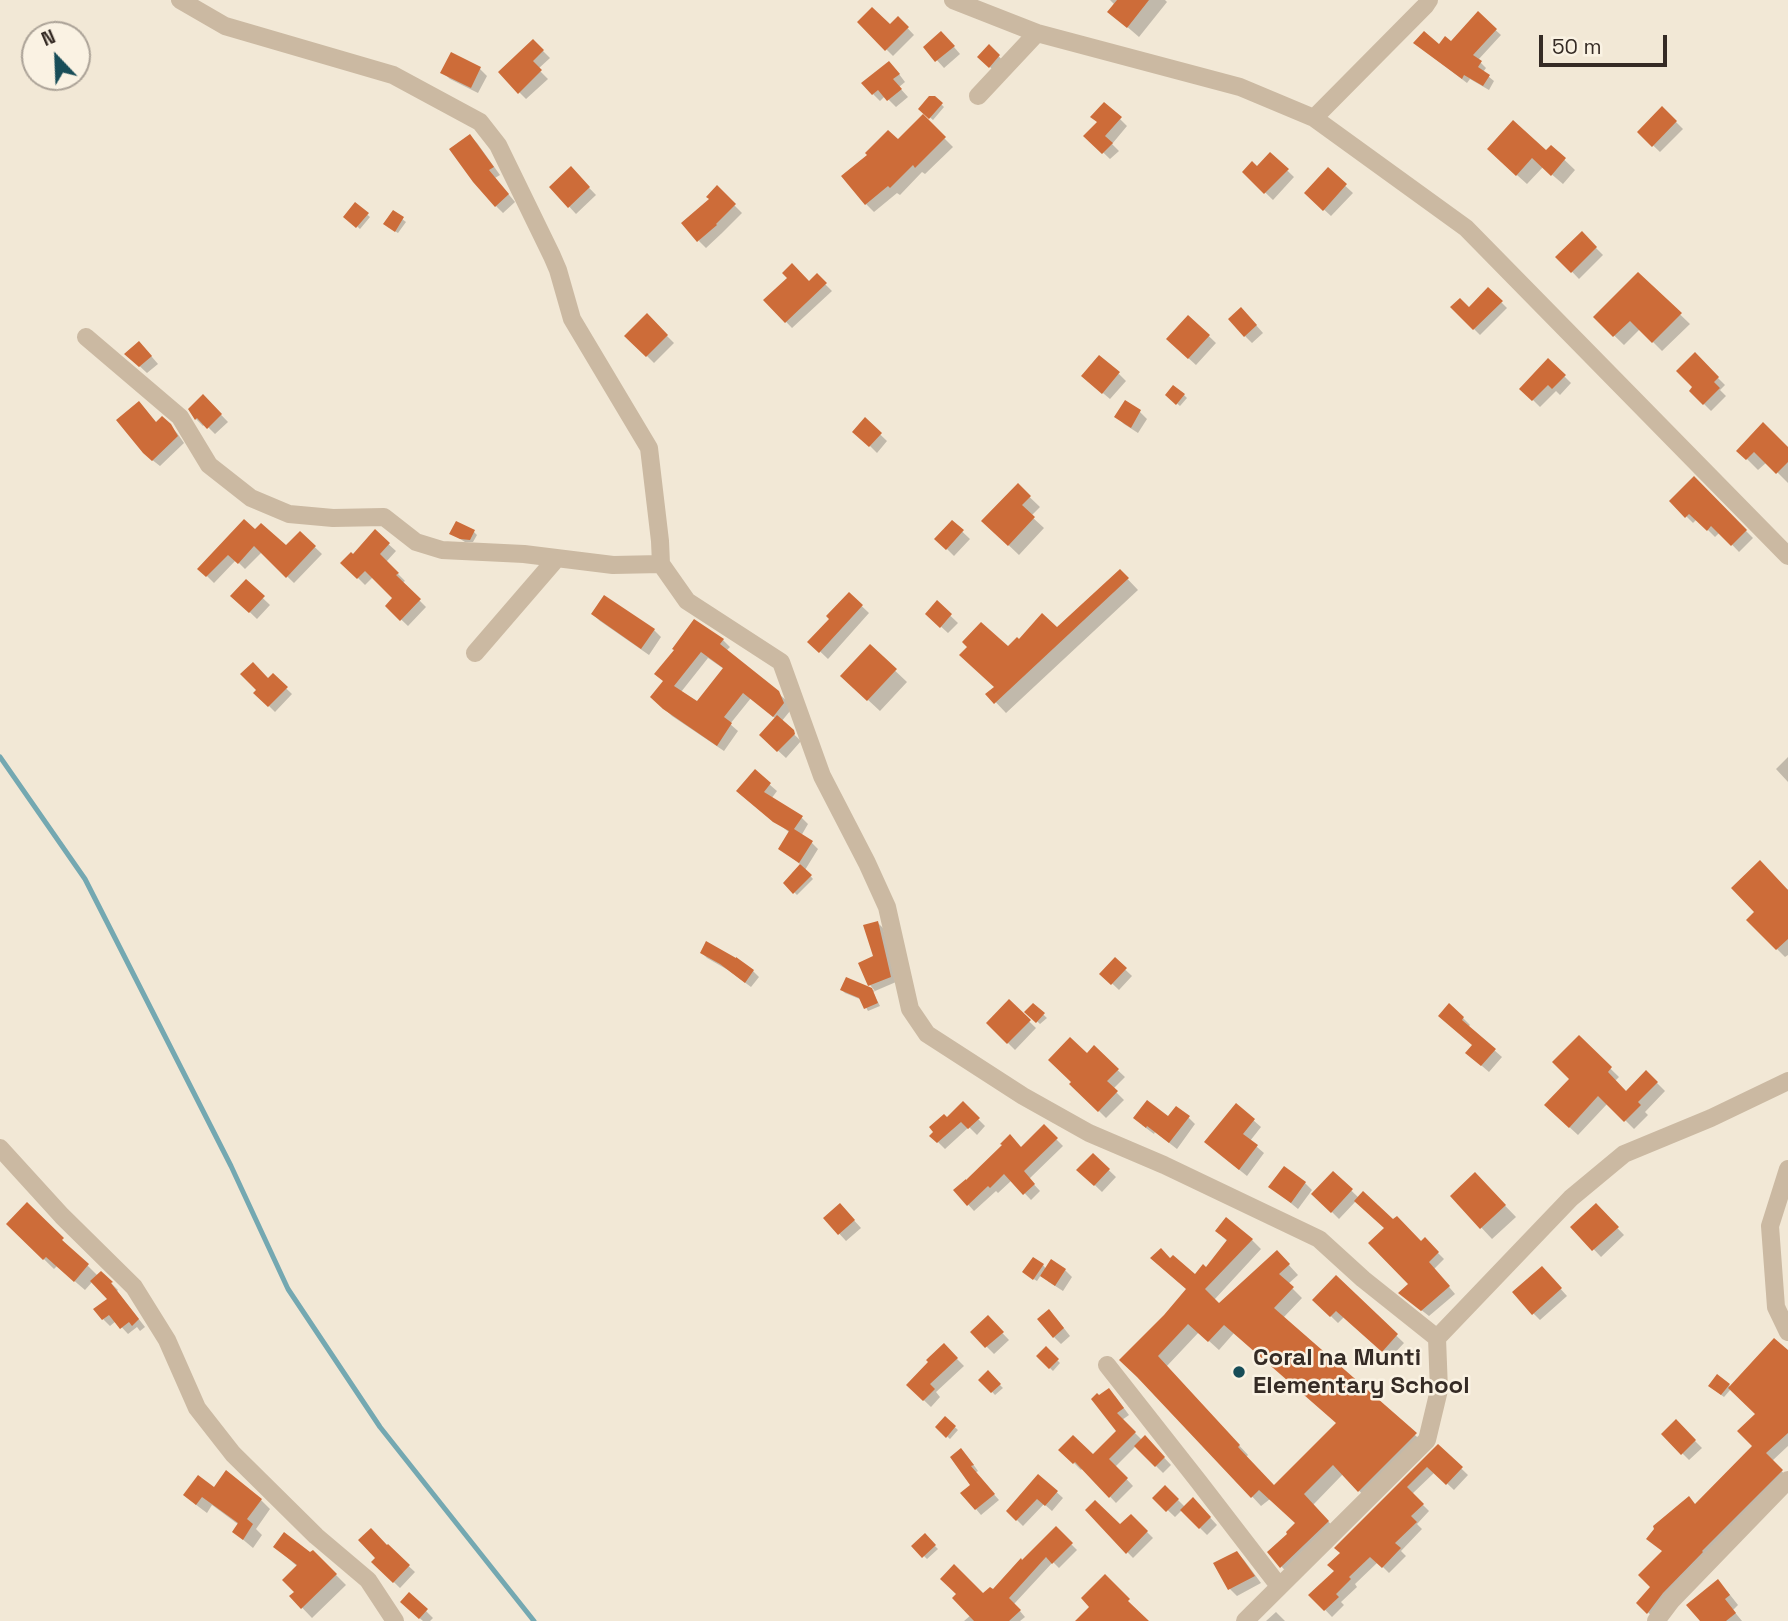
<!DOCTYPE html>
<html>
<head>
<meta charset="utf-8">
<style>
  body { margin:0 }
  #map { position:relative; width:1788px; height:1621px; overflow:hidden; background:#f2e8d6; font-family:"Space Grotesk",sans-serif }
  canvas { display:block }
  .north { position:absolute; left:21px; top:21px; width:70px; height:70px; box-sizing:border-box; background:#faf2e3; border:2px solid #aba297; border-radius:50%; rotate:337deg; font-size:19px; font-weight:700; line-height:28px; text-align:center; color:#352b25 }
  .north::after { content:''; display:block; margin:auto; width:24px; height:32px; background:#184d58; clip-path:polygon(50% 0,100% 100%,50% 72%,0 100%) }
  .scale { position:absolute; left:1539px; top:35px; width:128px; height:32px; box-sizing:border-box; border:4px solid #352b25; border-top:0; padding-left:9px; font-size:21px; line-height:24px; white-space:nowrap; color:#352b25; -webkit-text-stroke:5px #faf2e3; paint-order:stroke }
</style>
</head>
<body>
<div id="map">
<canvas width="1788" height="1621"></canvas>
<div class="north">N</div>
<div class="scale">50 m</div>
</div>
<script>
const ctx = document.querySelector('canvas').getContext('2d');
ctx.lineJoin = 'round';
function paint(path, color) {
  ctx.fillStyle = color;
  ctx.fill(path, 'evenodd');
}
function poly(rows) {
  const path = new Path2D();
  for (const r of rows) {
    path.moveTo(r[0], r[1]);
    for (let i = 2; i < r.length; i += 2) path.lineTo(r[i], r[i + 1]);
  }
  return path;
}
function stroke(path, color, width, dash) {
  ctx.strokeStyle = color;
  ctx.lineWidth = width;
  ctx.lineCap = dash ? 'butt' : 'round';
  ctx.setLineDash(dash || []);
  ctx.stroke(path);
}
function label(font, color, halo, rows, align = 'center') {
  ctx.font = font + ' "Space Grotesk",sans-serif';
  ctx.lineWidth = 5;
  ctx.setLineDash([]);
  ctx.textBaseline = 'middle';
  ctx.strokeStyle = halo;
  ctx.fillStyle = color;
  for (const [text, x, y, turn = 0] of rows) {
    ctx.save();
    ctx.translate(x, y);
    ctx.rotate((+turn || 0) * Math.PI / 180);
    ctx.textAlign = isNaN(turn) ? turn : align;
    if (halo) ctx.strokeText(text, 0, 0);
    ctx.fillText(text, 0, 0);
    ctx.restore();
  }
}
const shadow = poly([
  [1110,0,1165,0,1167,2,1139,37,1110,12,1115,5],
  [1478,14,1501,35,1478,60,1486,68,1483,72,1494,81,1489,90,1470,79,1467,83,1421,48,1440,47,1451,43],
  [898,18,914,35,893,56,859,22,890,27],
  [948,40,960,54,944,68,925,47],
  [533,41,550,58,538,69,548,79,526,99,500,73],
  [989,46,1006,64,997,74,979,56],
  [451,55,480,69,487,76,478,93,450,79,442,72],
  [896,70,905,82,899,87,908,97,896,107,885,96,880,101,873,94],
  [934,97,944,107,933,120,920,109],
  [1662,108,1683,129,1660,152,1639,132],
  [923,117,953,147,925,174,922,172,900,195,897,193,874,212,866,204,898,141],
  [1120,119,1127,126,1112,144,1119,151,1110,159,1086,136,1099,123],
  [470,136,477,143,500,175,495,178,515,202,503,213,496,206],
  [1551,147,1575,170,1563,184,1543,167,1527,184,1499,159,1546,153],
  [1270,154,1294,177,1273,200,1244,172,1257,168],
  [571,169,596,195,576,214,551,187],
  [1328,170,1353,193,1331,216,1306,193],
  [717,188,742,213,722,233,706,248,699,241,711,199],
  [356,205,370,217,360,229,346,216],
  [393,212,406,222,398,233,388,227],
  [1582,234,1603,255,1579,279,1558,257],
  [1638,274,1690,324,1662,351,1640,329,1624,345,1595,317],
  [817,276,832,291,792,328,766,301,809,283],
  [1488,289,1507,308,1480,335,1452,307,1469,309],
  [647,316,674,343,654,363,627,336],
  [1248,316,1263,333,1252,343,1245,336],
  [1189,317,1216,343,1196,365,1175,346],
  [146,350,158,364,147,373,134,361],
  [1695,355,1725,385,1720,390,1726,396,1711,411,1691,391,1695,387],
  [1548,360,1571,383,1560,395,1556,391,1540,407,1522,389],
  [1119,374,1126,381,1110,399,1091,383],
  [1167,395,1184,395,1187,398,1180,406],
  [203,396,228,422,215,434,205,424,203,426,196,419,190,409],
  [1126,403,1140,412,1147,419,1138,433,1124,424,1117,417],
  [865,420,887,441,877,453,855,431],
  [157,424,170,426,177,433,184,443,160,466,151,459],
  [1788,450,1788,483,1767,462,1758,470,1739,451],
  [1694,479,1753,538,1739,552,1720,532,1715,537,1697,519,1693,523,1671,501],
  [1018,486,1040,507,1031,516,1044,528,1019,555,983,521],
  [952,522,970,539,954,556,937,539],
  [255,532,286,548,300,533,322,554,294,583,262,552,245,569,236,560,214,583,200,569],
  [375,532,396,551,386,562,405,581,402,583,426,607,408,626,387,606,395,598,373,577,365,585,343,563,353,557],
  [474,532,477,535,473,542,465,542,452,534],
  [1120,571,1138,590,1006,713,988,694,996,687,1008,649,1019,641,1057,629],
  [246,582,270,605,257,619,233,596],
  [849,594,869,613,828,659,810,642,831,619],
  [937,603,958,623,948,633,927,614],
  [593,614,654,630,661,637,649,655,600,621],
  [723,640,730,647,726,651,786,700,790,711,781,722,801,741,786,758,761,735,776,719,751,698,730,724,738,731,724,751,672,716,652,697,665,682,657,674],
  [708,658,724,669,697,704,681,692],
  [870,647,907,682,880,711,854,687],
  [273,676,292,694,275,712,256,693],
  [1788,757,1788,782,1776,769],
  [755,772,777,791,771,799,801,817,808,824,801,836,811,842,818,849,805,870,813,879,797,895,785,883,801,865,780,848,790,833,746,798],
  [1788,889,1788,955,1785,957,1748,920],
  [878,923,883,928,896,982,875,991,870,985,876,957],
  [702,953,753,971,759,977,751,987,728,970,707,958],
  [1115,960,1132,976,1119,990,1102,974],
  [847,979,875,991,873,992,880,1006,868,1011,862,1000,845,993,842,990],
  [1009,1002,1036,1028,1015,1050,988,1023],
  [1033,1005,1047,1018,1040,1024,1027,1012],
  [1463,1018,1470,1025,1468,1027,1502,1057,1489,1072,1475,1060,1474,1046,1447,1022],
  [1579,1038,1619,1077,1615,1081,1626,1093,1647,1073,1665,1091,1645,1112,1648,1115,1634,1129,1608,1103,1578,1135,1555,1114,1571,1079],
  [1094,1048,1125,1077,1113,1089,1124,1100,1106,1118,1072,1084,1087,1055],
  [963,1104,985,1126,977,1135,969,1127,945,1149,932,1136],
  [1236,1105,1261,1127,1250,1141,1264,1153,1247,1176,1227,1160],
  [1188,1117,1195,1124,1177,1149,1155,1132,1154,1134,1142,1125,1168,1119],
  [1044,1127,1063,1146,1029,1179,1040,1191,1031,1200,1012,1180,998,1193,996,1191,974,1211,955,1190,1022,1149],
  [1093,1155,1116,1177,1102,1192,1079,1170],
  [1333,1173,1359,1198,1422,1243,1425,1240,1444,1259,1434,1269,1455,1294,1429,1316,1407,1299,1411,1284,1386,1229,1356,1201,1339,1219,1314,1194],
  [1305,1183,1312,1190,1298,1209,1271,1187],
  [1486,1186,1516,1217,1492,1239,1452,1196],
  [27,1205,98,1276,101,1273,118,1290,117,1291,145,1327,140,1331,137,1327,128,1334,116,1321,110,1326,103,1319,110,1300,93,1281,85,1290,57,1266,54,1269,8,1224],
  [840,1205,861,1228,846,1241,825,1218],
  [1596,1206,1624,1235,1601,1257,1573,1227],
  [1217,1231,1252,1240,1261,1249,1214,1300,1219,1305,1277,1252,1298,1275,1288,1284,1302,1298,1283,1318,1425,1444,1369,1501,1343,1474,1313,1505,1338,1532,1290,1576,1281,1566,1289,1534,1297,1524,1270,1499,1261,1506,1144,1381,1165,1316,1188,1290,1171,1260,1195,1277,1206,1269,1228,1242],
  [1199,1332,1219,1350,1234,1333,1337,1423,1274,1488,1246,1457,1248,1455,1166,1367],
  [1043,1265,1046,1269,1065,1270,1072,1277,1063,1291,1049,1282,1041,1275,1037,1281,1027,1275],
  [1548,1275,1567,1296,1540,1320,1533,1313],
  [1336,1278,1404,1343,1390,1358,1344,1317,1338,1323,1314,1300],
  [988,1318,1009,1340,994,1354,972,1332],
  [1056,1318,1070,1336,1061,1344,1054,1337],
  [944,1346,964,1366,936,1392,940,1397,931,1407,908,1385],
  [1046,1349,1060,1363,1053,1371,1038,1356],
  [1788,1353,1788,1446,1772,1461,1788,1478,1655,1619,1638,1603,1652,1587,1664,1552,1648,1539,1696,1505,1754,1446,1757,1414,1731,1389,1724,1397,1713,1389,1729,1385,1731,1387],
  [988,1373,1003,1388,995,1395,981,1380],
  [1115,1396,1129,1415,1122,1420,1142,1440,1145,1437,1171,1465,1163,1473,1136,1446,1115,1467,1133,1486,1116,1503,1083,1468,1081,1470,1061,1450,1093,1457,1118,1432],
  [945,1418,958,1430,950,1439,937,1427],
  [1676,1422,1702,1448,1689,1460,1663,1434],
  [1438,1446,1468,1475,1454,1490,1435,1472,1412,1494,1429,1511,1417,1524,1422,1529,1401,1551,1406,1556,1389,1573,1378,1562,1355,1584,1357,1587,1341,1602,1344,1605,1332,1617,1311,1595,1336,1571],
  [967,1456,978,1471,975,1473,999,1500,981,1515,976,1509],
  [1039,1476,1063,1498,1052,1511,1044,1504,1023,1526,1008,1511],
  [199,1478,214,1490,261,1500,270,1509,256,1529,262,1535,253,1548,234,1532,239,1525,212,1505,207,1513,195,1504],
  [1165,1487,1185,1507,1193,1499,1217,1525,1207,1535,1182,1510,1175,1517,1155,1498],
  [1087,1510,1120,1527,1131,1516,1153,1538,1133,1558],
  [1056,1529,1077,1550,1059,1568,1053,1562,1014,1604,1025,1617,1020,1621,964,1621,971,1615,983,1596,993,1592],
  [924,1535,938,1549,927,1559,914,1546],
  [275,1547,311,1554,313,1552,346,1585,312,1618,291,1596,296,1592,298,1567],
  [388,1547,415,1572,400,1588,373,1562],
  [1237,1553,1244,1560,1261,1583,1237,1596,1230,1589,1216,1564],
  [1727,1591,1738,1605,1733,1610,1742,1621,1701,1621],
  [409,1609,426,1611,433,1618,430,1621,423,1621],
  [1276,1612,1285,1621,1266,1621]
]);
const stream = poly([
  [0,757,85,879,231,1166,288,1289,380,1427,534,1621]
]);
const building = poly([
  [1117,0,1149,0,1127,28,1107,12],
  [872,7,890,24,898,16,909,27,885,51,857,22],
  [1478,11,1497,29,1473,55,1482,61,1478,67,1490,75,1483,86,1464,75,1462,79,1413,43,1424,31,1439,44,1445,36,1451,41],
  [941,31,955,46,935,62,923,47],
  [533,39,544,50,533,61,542,70,518,94,498,72],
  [989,44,1000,55,989,68,977,57],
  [451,52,481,67,471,88,440,73],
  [889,61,900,74,893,79,902,89,887,101,878,90,872,95,861,83],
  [929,96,935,96,943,103,929,119,918,109],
  [1104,102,1122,117,1105,136,1113,143,1102,154,1083,136,1097,122,1090,117],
  [1662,106,1677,121,1652,147,1637,132],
  [923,114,946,137,915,168,913,165,890,188,888,186,865,205,841,176,867,155,865,153,888,130,898,139],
  [1513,120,1546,150,1551,145,1566,158,1551,176,1532,158,1516,176,1487,149],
  [470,134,494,167,489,170,509,194,495,207,473,182,449,149],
  [1270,152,1289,169,1264,194,1242,172,1252,161,1257,166],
  [571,166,590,187,568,208,549,187],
  [1328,167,1347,184,1323,211,1304,193],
  [717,185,736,204,716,224,717,225,697,242,681,223,709,199,706,197],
  [355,202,369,213,356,228,343,217],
  [393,210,404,217,395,232,383,224],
  [1582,231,1597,247,1571,273,1555,257],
  [792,263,809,281,817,273,827,283,785,323,763,300,787,278,782,273],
  [1638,272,1682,313,1652,343,1630,321,1613,337,1593,317],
  [1488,287,1503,301,1473,330,1450,307,1460,298,1469,307],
  [1241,307,1257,325,1244,337,1228,319],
  [647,313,668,335,646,357,624,336],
  [1188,315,1210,335,1188,359,1166,339],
  [139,341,152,356,139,367,124,354],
  [1695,352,1719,377,1714,382,1720,388,1703,405,1689,391,1692,387,1676,371],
  [1099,355,1120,372,1102,394,1081,376],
  [1548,358,1566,375,1552,389,1548,385,1532,401,1519,389],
  [1173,385,1185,394,1176,405,1165,395],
  [203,394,222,414,207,429,197,418,195,420,188,409],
  [1125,400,1141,410,1131,428,1114,417],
  [139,401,156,422,162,416,171,424,178,436,152,461,143,453,116,420],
  [865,417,882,433,869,447,852,432],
  [1763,422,1788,447,1788,462,1776,474,1754,452,1746,460,1736,451],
  [1694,476,1747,530,1731,546,1711,526,1707,531,1689,514,1685,518,1669,501],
  [1018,483,1031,496,1022,505,1035,517,1008,546,981,521],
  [244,519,255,529,261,523,286,545,300,531,316,546,286,578,254,546,238,564,228,555,206,577,197,569],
  [952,520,964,530,946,550,934,539],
  [456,521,475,530,470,540,460,539,449,534],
  [375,529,390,543,380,554,399,573,396,575,421,599,400,621,385,606,392,598,365,571,357,579,340,563,351,552,353,554],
  [1120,569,1129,578,994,704,985,694,994,687,959,655,967,647,962,642,981,622,1008,646,1017,637,1019,639,1042,613,1057,627],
  [246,579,265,596,249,613,230,596],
  [849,592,863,605,819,653,807,642,829,619,826,616],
  [604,595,655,629,641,649,591,614],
  [937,600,952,614,940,628,925,614],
  [694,619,724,639,720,644,779,691,784,703,773,717,743,693,724,717,732,723,717,746,663,709,650,697,663,681,654,674,674,650,672,649],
  [701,652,723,668,697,701,674,686],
  [870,644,897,669,867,701,840,676],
  [253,662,268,678,273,673,288,687,268,707,253,693,256,690,240,674],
  [777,715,794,730,795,734,777,752,759,735],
  [755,769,771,783,764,792,803,816,794,829,813,841,799,863,778,849,789,831,773,822,736,791],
  [1760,860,1788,890,1788,939,1776,950,1746,920,1754,912,1731,888],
  [800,864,812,875,793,894,783,883],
  [878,921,891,977,868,986,858,963,873,956,863,925],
  [706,941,736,958,736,957,754,970,745,983,720,964,700,953],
  [1115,957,1127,968,1111,985,1099,974],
  [846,977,872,988,878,1003,864,1009,859,998,840,990],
  [1009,999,1031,1020,1007,1044,986,1023],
  [1033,1003,1045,1013,1036,1023,1024,1012],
  [1449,1003,1464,1017,1462,1020,1496,1049,1481,1066,1465,1053,1472,1045,1438,1016],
  [1579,1035,1612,1067,1608,1072,1626,1091,1646,1070,1658,1082,1638,1102,1641,1105,1624,1122,1598,1096,1569,1128,1544,1105,1569,1079,1552,1062],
  [1070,1037,1087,1053,1094,1045,1119,1069,1107,1081,1118,1091,1098,1112,1069,1084,1071,1082,1048,1060],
  [1147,1100,1168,1116,1176,1106,1190,1116,1169,1143,1147,1126,1146,1128,1133,1118],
  [963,1101,980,1118,968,1129,961,1122,937,1143,929,1136,933,1132,929,1127,944,1114,947,1117],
  [1236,1103,1255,1119,1243,1134,1258,1145,1239,1170,1204,1142],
  [1044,1124,1058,1138,1024,1171,1035,1184,1023,1195,1004,1174,990,1188,988,1186,967,1206,953,1190,966,1179,966,1180,1002,1145,1000,1144,1010,1134,1021,1147],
  [1093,1153,1110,1169,1094,1186,1076,1170],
  [1284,1166,1306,1182,1291,1203,1268,1187],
  [1333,1171,1353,1189,1331,1213,1311,1194],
  [1475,1172,1506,1205,1480,1229,1450,1196],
  [1363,1191,1393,1219,1397,1216,1421,1241,1425,1237,1439,1252,1429,1262,1450,1286,1421,1311,1398,1293,1408,1284,1368,1243,1384,1228,1354,1201],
  [27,1202,64,1238,62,1240,89,1264,74,1282,46,1257,43,1260,6,1224],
  [840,1203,855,1220,838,1235,823,1218],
  [1596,1203,1619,1227,1592,1251,1570,1227],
  [1226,1217,1253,1239,1205,1289,1219,1303,1277,1250,1290,1264,1279,1274,1294,1287,1274,1308,1417,1433,1358,1492,1333,1465,1304,1494,1329,1521,1280,1568,1267,1552,1287,1534,1286,1532,1295,1523,1259,1490,1251,1498,1137,1377,1119,1360,1164,1315,1186,1289,1150,1258,1161,1248,1170,1258,1173,1255,1195,1274,1203,1264,1206,1267,1227,1240,1215,1231],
  [1188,1324,1208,1342,1224,1325,1336,1423,1274,1485,1238,1447,1240,1445,1158,1356],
  [1033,1257,1044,1264,1033,1280,1022,1272],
  [1051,1259,1066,1269,1055,1286,1040,1276],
  [1542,1266,1562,1288,1532,1315,1512,1292],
  [101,1271,113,1282,111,1283,139,1319,132,1326,129,1322,120,1329,109,1315,102,1320,93,1309,107,1299,90,1281],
  [1336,1275,1398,1334,1382,1352,1336,1311,1330,1317,1312,1300],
  [1049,1309,1064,1328,1053,1338,1037,1319],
  [988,1315,1004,1332,985,1348,970,1332],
  [1774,1338,1788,1350,1788,1433,1766,1453,1783,1470,1702,1551,1703,1552,1663,1593,1647,1614,1636,1603,1650,1587,1638,1575,1662,1551,1646,1539,1654,1529,1653,1526,1689,1496,1695,1504,1752,1446,1737,1431,1755,1414,1728,1388],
  [944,1343,958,1358,930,1384,935,1389,923,1401,906,1385,928,1362,926,1360],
  [1046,1346,1059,1359,1049,1369,1036,1356],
  [988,1370,1001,1384,991,1393,978,1380],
  [1717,1374,1730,1384,1721,1395,1708,1386],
  [1109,1388,1124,1408,1117,1413,1136,1432,1109,1459,1128,1478,1109,1498,1075,1462,1073,1464,1058,1450,1073,1435,1093,1454,1116,1431,1091,1399,1097,1393,1099,1395],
  [945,1416,956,1426,946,1438,935,1427],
  [1676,1419,1696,1440,1681,1455,1661,1434],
  [1145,1435,1165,1457,1155,1467,1134,1446],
  [1438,1444,1463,1467,1446,1485,1427,1467,1407,1487,1424,1504,1411,1516,1417,1522,1395,1543,1401,1548,1382,1568,1370,1557,1349,1577,1351,1579,1336,1594,1339,1597,1324,1611,1308,1595,1334,1571,1327,1565,1340,1553,1334,1548],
  [961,1448,974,1465,971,1466,995,1494,975,1510,960,1493,970,1485,950,1457],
  [226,1470,262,1499,247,1519,253,1524,243,1540,232,1532,238,1523,202,1497,196,1505,183,1495,198,1475,214,1487],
  [1038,1474,1058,1491,1045,1506,1037,1499,1016,1521,1006,1511],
  [1165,1485,1179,1499,1166,1512,1152,1498],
  [1193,1497,1211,1517,1199,1529,1180,1510],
  [1095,1500,1120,1524,1131,1514,1148,1531,1126,1554,1085,1510],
  [1056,1526,1073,1543,1052,1564,1046,1557,1009,1598,1021,1610,1009,1621,974,1621,952,1598,956,1594,940,1579,954,1564,983,1593,990,1587,993,1589,1021,1558,1022,1560],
  [371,1528,387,1545,388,1544,410,1565,393,1583,371,1562,375,1558,358,1540],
  [284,1532,310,1552,313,1550,337,1574,301,1609,289,1596,294,1592,282,1580,297,1565,273,1547],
  [925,1533,936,1545,922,1558,911,1546],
  [1237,1551,1255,1576,1228,1590,1213,1563],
  [1105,1574,1130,1599,1128,1601,1149,1621,1075,1621,1089,1607,1081,1598],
  [1718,1579,1730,1595,1725,1599,1736,1613,1726,1621,1700,1621,1686,1605],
  [409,1592,428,1609,419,1619,400,1602]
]);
const minor = poly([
  [180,0,225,26,393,75,480,122,498,145,552,256,558,270,572,319,649,448,660,541,661,564,687,601,781,662,822,776,867,863,887,907,910,1009,927,1034,1023,1096,1089,1133,1164,1165,1319,1239,1363,1279,1437,1338],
  [953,0,1037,33,1240,87,1314,118,1466,228,1788,556],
  [978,96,1037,33],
  [1314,118,1425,6,1429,0],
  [86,337,180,417,209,465,251,498,289,514,333,518,384,517,416,542,442,550,524,554,613,565,661,564],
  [475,653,557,558],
  [0,1148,62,1216,134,1287,167,1340,197,1408,233,1454,316,1536,368,1580,395,1621],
  [1788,1169,1770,1226,1776,1307,1788,1332],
  [1107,1365,1199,1482,1279,1586],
  [1245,1621,1427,1440,1439,1390,1437,1338,1571,1198,1624,1154,1711,1118,1788,1081],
  [1656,1621,1671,1601,1788,1480]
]);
const markers = [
  [1239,1372,7,"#184d58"]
];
const poiNames = [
  ["Coral na Munti",1253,1358],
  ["Elementary School",1253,1386]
];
paint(shadow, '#0003');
stroke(stream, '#74a8b1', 5);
paint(building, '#cd6c39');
stroke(minor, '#cbb9a2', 18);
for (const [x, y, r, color] of markers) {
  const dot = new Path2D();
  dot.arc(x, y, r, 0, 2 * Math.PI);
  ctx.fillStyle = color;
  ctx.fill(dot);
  stroke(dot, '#faf2e3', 2.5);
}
label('bold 24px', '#352b25', '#faf2e3', poiNames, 'left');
</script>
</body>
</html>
